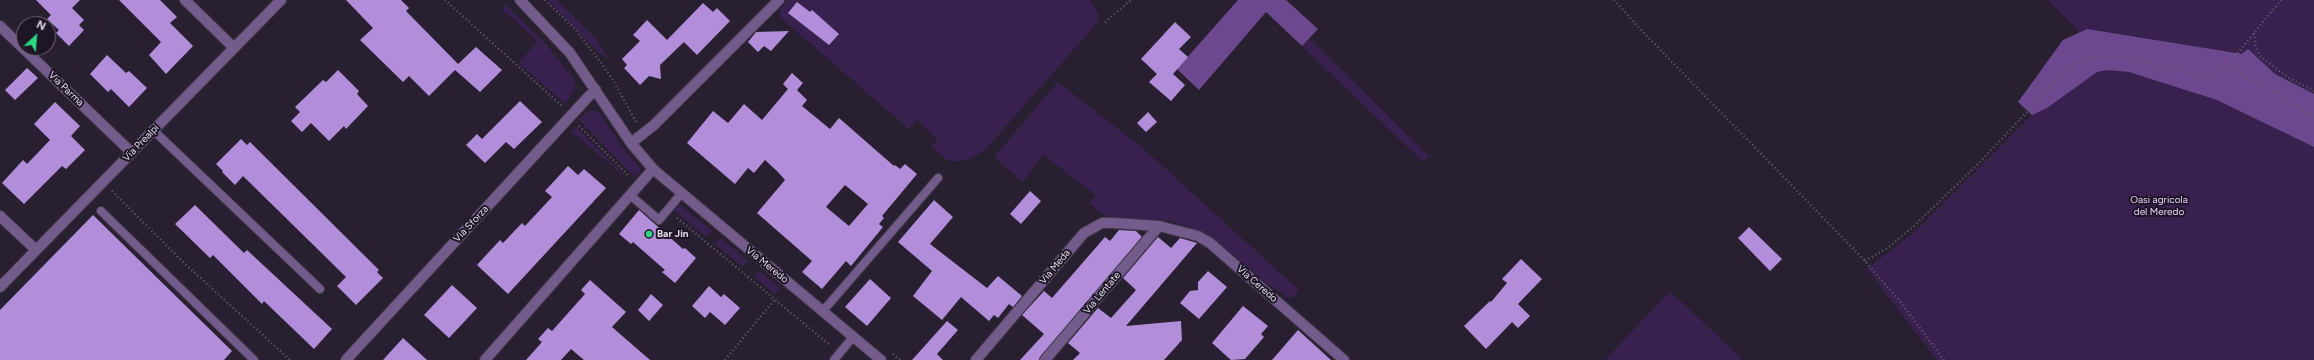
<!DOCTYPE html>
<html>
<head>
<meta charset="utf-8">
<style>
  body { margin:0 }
  #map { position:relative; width:2314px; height:360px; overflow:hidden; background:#282030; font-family:Figtree,sans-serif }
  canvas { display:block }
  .north { position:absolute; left:16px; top:16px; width:40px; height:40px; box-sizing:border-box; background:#1e1626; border:1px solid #6c6574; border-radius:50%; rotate:26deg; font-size:11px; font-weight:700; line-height:16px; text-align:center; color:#e1dce8 }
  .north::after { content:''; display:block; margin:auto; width:14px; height:18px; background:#2cd884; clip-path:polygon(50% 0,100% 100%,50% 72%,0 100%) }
</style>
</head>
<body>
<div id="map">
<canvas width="2314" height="360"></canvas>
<div class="north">N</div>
</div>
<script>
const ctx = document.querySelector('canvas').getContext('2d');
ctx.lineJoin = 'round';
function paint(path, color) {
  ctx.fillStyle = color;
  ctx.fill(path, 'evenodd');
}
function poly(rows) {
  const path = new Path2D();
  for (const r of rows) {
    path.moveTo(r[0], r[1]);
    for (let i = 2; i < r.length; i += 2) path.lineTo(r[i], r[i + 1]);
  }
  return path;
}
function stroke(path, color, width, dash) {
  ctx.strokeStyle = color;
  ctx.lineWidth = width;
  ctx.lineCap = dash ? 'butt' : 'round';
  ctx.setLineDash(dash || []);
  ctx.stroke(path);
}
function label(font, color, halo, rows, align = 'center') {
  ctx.font = font + ' Figtree,sans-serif';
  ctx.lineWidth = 4;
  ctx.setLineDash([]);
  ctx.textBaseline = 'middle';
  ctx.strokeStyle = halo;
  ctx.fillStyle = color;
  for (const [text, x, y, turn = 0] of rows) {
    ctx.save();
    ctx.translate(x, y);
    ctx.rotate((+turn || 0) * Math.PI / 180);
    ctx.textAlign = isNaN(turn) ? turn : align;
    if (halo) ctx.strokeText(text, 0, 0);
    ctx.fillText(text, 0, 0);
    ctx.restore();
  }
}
const green = poly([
  [548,0,556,0,594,36,609,59,600,54],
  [788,0,1090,0,1099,15,1097,23,986,149,970,159,952,162,946,159,931,147,938,139,917,120,909,129,781,18,780,9],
  [2048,0,2314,0,2314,360,1937,360,1867,269,1917,230,2032,115,2094,47],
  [506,5,544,42,573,78,576,88,565,104,519,63,537,41,502,9],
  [1310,39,1429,156,1423,162,1302,46],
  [1058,82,1146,151,1299,290,1290,299,1265,282,1215,240,1187,226,1171,221,1109,218,1089,203,1096,195,1043,155,1023,182,994,157],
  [590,110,600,113,619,143,641,170,635,177,578,119],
  [576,127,630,181,571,131],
  [679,204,712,231,706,237,674,210],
  [720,238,748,261,743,267,715,244],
  [760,271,780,288,775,294,754,277],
  [1670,291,1743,360,1605,360]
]);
const forest = poly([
  [1238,0,1286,0,1318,29,1302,46,1266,12,1199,90,1177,69],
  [2087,29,2242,54,2248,49,2275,74,2314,94,2314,147,2217,100,2129,72,2108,70,2097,72,2047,108,2032,115,2018,102,2063,40]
]);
const building = poly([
  [36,0,80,0,72,8,84,20,79,25,84,30,69,46,56,33,59,30,47,19,51,15],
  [119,0,160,0,177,17,170,23,193,46,166,74,149,55,161,42],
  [346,0,401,0,409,8,406,11,458,64,476,47,502,70,480,92,455,70,429,96,409,76,403,82,360,40,373,28],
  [797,2,810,12,812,10,839,34,829,45,788,13],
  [703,3,713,12,717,8,730,21,697,55,684,42,660,65,661,79,649,76,640,85,624,68,627,65,622,59,640,41,633,35,647,20,667,40],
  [1175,22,1191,37,1179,49,1188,57,1173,74,1185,85,1171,101,1149,82,1157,74,1141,59],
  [789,31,771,51,764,46,758,52,748,42,756,32],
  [107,55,126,73,129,71,147,88,129,107,111,89,108,92,90,74],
  [27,68,38,78,15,100,5,90],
  [338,70,359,91,357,94,368,106,346,129,344,126,329,141,311,123,302,132,291,121,300,112,295,107,323,80,326,82],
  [792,73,803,83,797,90,807,100,802,106,830,129,839,118,894,166,895,165,900,169,905,164,917,174,882,216,884,218,879,224,883,227,851,266,846,261,822,289,802,272,812,261,757,213,785,180,777,171,765,160,754,173,748,168,735,184,687,143,713,111,728,123,744,104,762,120,788,89,783,84],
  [845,185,868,204,849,226,826,207],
  [520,101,542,122,514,149,506,142,485,163,466,145,477,134,482,139],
  [55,102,80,126,71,136,85,150,66,169,62,166,24,204,2,183,23,160,27,164,50,140,34,124],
  [1148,112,1157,122,1146,132,1137,123],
  [241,139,247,145,250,142,379,270,377,272,383,278,356,305,337,286,346,277,243,176,235,185,222,172,223,171,216,164],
  [568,166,578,175,584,169,606,188,508,294,477,265,500,240,503,243,522,223,525,226,552,197,545,191],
  [1030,191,1041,201,1021,224,1010,214],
  [934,200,953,217,930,244,987,288,998,276,1022,296,1013,307,1009,304,998,318,994,315,989,321,961,297,942,320,913,296,932,271,898,242],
  [195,205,244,253,247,250,332,329,314,349,264,301,262,304,213,255,210,258,175,224],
  [639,210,683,249,685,248,696,258,675,283,662,272,665,270,633,242,631,244,619,234],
  [93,215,232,351,224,360,0,360,0,310],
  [1749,227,1782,259,1770,271,1738,238],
  [1119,230,1136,231,1142,237,1039,360,1020,360,1044,334,1022,315,1044,291,1052,298,1105,237,1110,241],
  [1158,237,1171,248,1180,238,1197,243,1126,326,1181,321,1182,340,1164,360,1073,360,1080,353,1068,343,1098,308,1111,318,1136,290,1123,278],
  [1521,259,1542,279,1518,304,1530,316,1518,328,1512,322,1486,349,1464,326,1490,301,1491,302,1507,283,1502,279],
  [1208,271,1227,287,1199,319,1180,303,1190,291,1198,290,1198,282],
  [870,279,891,298,867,326,845,307],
  [590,280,626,312,612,327,650,360,584,360,571,349,561,360,526,360,542,342,538,339,548,328,552,331,585,294,581,290],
  [452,285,477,308,449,338,424,315],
  [709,286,721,297,724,294,740,308,725,325,710,312,705,318,692,306],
  [651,294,663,305,649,321,638,310],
  [1243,306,1268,326,1261,334,1264,337,1245,359,1231,360,1212,343],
  [947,321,958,330,937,354,943,360,912,360],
  [1298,330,1331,360,1272,360],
  [403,338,427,360,383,360]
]);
const path = poly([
  [445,0,563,107],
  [545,0,575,29,599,60,613,80,636,122],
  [1614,0,1642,31,1865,261,1898,299,1944,360],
  [1105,22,1131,0],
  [2254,33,2256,48,2261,57,2289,78,2314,91],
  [2228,65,2314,117],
  [579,126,629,176],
  [112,191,182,261,290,360],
  [677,218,831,346],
  [1865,261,1889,247,1914,226,1978,164,2063,74,2074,65,2092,57,2114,56,2209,77,2228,65,2281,0],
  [893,354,900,360],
  [725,360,775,299]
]);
const service = poly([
  [153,130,320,289],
  [630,195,659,220,681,194],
  [101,211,254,360],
  [823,311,938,178],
  [834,360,853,337]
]);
const minor = poly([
  [185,0,234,48],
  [520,0,570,53,631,143,653,169,881,360],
  [0,26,131,152],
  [631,143,654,125,779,0],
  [0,216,36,250],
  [0,287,281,0],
  [346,360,589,96,596,90],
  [485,360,653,169],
  [976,360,1084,233,1102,223,1113,223,1159,226,1198,236,1210,243,1344,360],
  [1045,360,1159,226]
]);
const markers = [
  [649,234,4,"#2cd884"]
];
const streetNames = [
  ["Via Parma",66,89,44],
  ["Via Prealpi",141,143,-46],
  ["Via Sforza",471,224,-47],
  ["Via Meredo",767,265,39],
  ["Via Meda",1055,267,-50],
  ["Via Ceredo",1257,284,41],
  ["Via Lentate",1102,293,-50]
];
const parkNames = [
  ["Oasi agricola",2159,200],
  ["del Meredo",2159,212]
];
const poiNames = [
  ["Bar Jin",657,234]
];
paint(green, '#38214e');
paint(forest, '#6c498e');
paint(building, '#b28eda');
stroke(service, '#423a4a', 10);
stroke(minor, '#423a4a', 12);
stroke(path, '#655e6d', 2.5, [1, 3]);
stroke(service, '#735c8c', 8);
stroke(minor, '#735c8c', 10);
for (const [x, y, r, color] of markers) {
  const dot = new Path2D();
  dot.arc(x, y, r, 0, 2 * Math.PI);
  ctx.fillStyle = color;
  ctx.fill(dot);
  stroke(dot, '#1e1626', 1.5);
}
label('10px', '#e1dce8', '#1e1626', streetNames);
label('10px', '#e6d4fd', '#1e1626', parkNames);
label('bold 10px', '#e1dce8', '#1e1626', poiNames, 'left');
</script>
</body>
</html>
